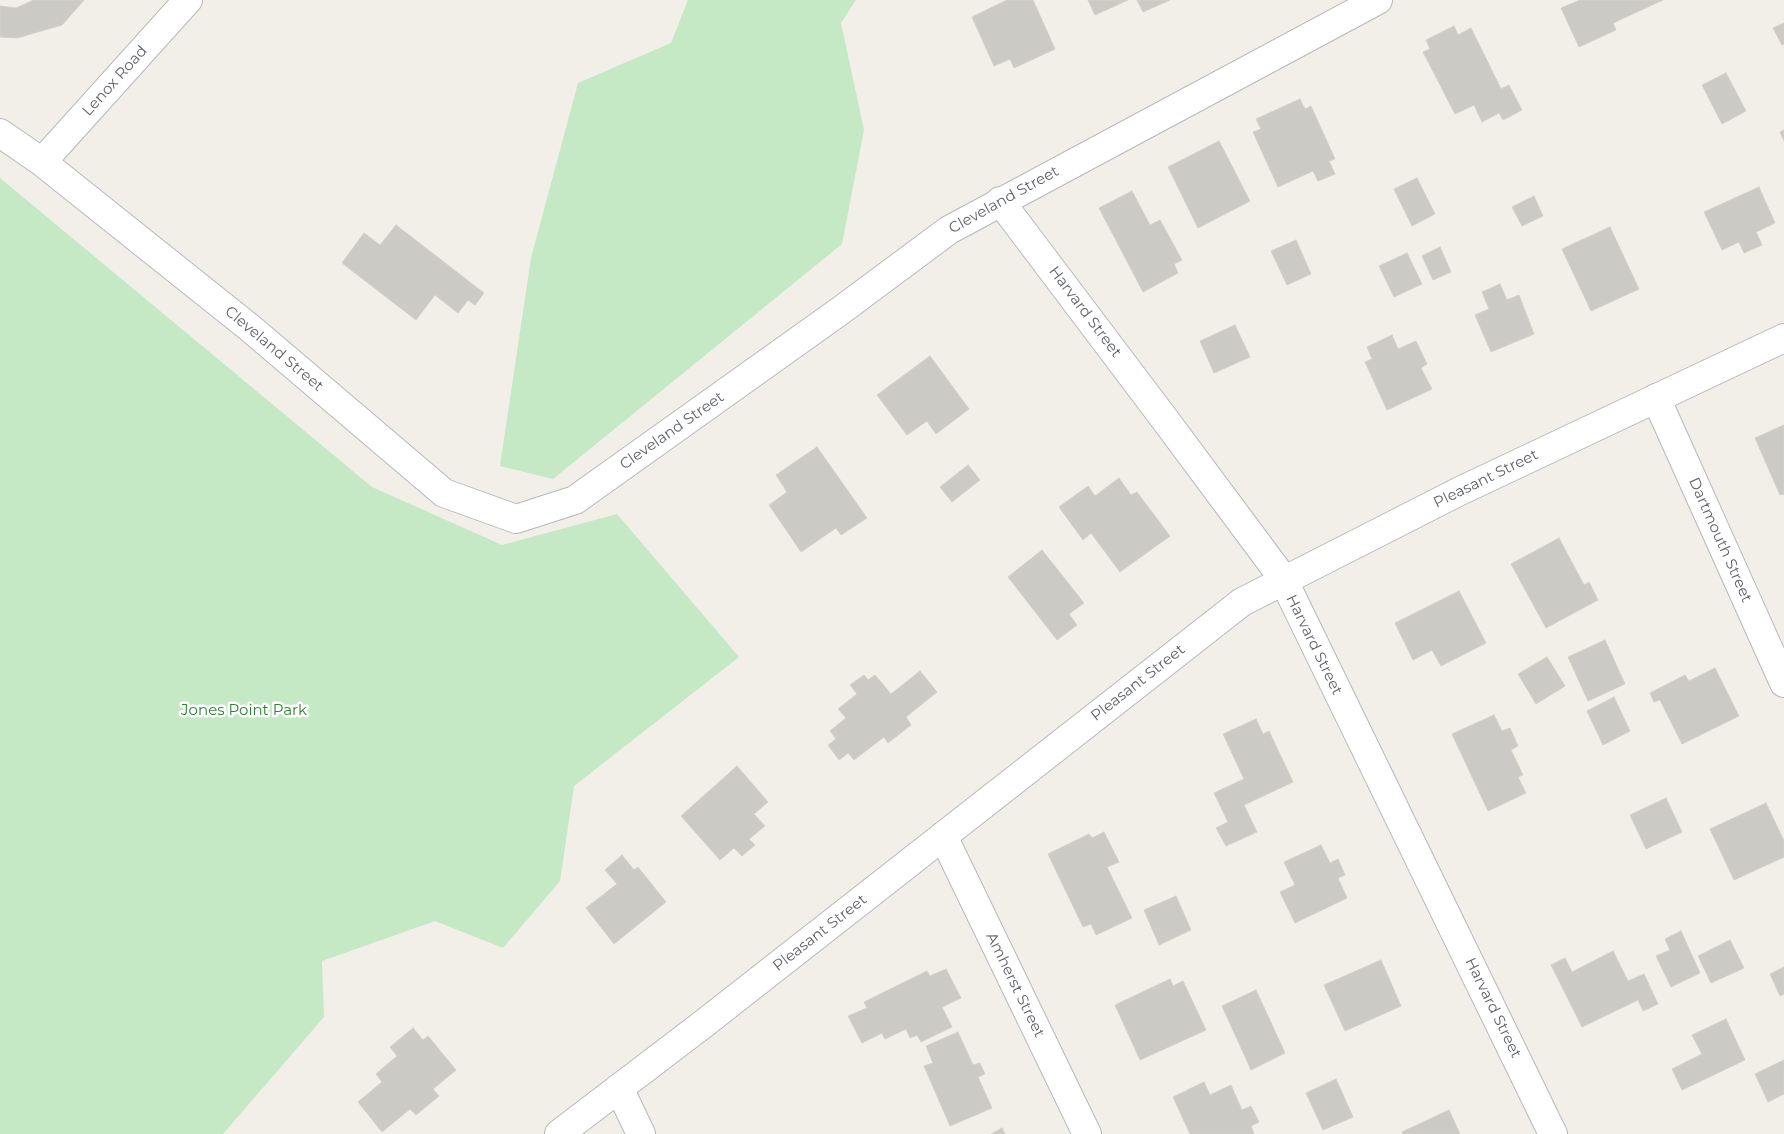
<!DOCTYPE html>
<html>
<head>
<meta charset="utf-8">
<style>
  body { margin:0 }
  canvas { display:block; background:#f1efe8 }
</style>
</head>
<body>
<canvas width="1784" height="1134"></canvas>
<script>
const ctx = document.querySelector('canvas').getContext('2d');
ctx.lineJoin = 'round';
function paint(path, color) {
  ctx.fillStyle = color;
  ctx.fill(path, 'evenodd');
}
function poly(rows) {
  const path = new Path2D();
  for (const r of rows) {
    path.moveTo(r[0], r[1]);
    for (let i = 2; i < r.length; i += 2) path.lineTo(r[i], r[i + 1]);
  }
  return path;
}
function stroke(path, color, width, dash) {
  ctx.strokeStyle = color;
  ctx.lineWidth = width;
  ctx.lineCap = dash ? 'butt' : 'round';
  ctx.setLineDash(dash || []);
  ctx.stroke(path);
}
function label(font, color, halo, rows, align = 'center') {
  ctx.font = font + ' Montserrat,sans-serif';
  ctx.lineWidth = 5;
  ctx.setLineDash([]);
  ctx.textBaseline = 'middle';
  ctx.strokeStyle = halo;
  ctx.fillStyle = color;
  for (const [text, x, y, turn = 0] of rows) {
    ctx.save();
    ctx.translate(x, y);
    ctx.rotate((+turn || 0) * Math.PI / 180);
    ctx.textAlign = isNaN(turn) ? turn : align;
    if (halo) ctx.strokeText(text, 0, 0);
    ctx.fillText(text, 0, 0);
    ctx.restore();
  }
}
const green = poly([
  [688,0,856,0,841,23,864,130,842,244,553,479,500,466,531,258,578,83,671,43],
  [0,178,372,487,502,545,617,514,739,657,574,786,560,881,503,948,435,921,322,961,324,1017,223,1134,0,1134]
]);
const building = poly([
  [34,0,84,0,62,25,17,38,0,37,0,6,16,8,34,0],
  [1007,0,1033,0,1055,49,1014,68,1010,59,994,66,972,17,1007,0],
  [1088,0,1128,0,1095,15,1088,0],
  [1137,0,1170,0,1143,12,1137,0],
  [1580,0,1663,0,1613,23,1616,30,1579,47,1561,8,1580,0],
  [1784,23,1784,44,1782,45,1773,28,1784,23],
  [1454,26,1458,35,1471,28,1501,89,1509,85,1522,110,1503,120,1499,113,1482,122,1474,105,1455,114,1423,52,1430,49,1426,40,1454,26],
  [1726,73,1746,111,1722,124,1702,85,1726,73],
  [1300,99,1305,109,1311,106,1335,159,1329,161,1335,174,1318,181,1313,171,1278,187,1253,132,1261,129,1256,119,1300,99],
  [1784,130,1784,141,1780,132,1784,130],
  [1219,141,1250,201,1198,228,1168,167,1219,141],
  [1417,178,1435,214,1412,226,1394,189,1417,178],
  [1759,187,1775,223,1756,232,1762,245,1744,253,1739,242,1722,250,1704,212,1759,187],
  [1132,191,1150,225,1160,220,1182,260,1174,264,1178,273,1143,292,1099,208,1132,191],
  [1534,196,1543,216,1522,226,1512,207,1534,196],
  [396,225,484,293,475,305,468,300,458,313,435,295,416,320,342,263,364,233,380,245,396,225],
  [1610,227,1639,289,1591,311,1562,249,1610,227],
  [1296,240,1311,274,1287,285,1271,251,1296,240],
  [1440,247,1451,272,1433,280,1422,256,1440,247],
  [1407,253,1422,284,1394,297,1379,266,1407,253],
  [1500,284,1507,300,1519,295,1534,334,1491,352,1475,315,1489,309,1482,292,1500,284],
  [1235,325,1250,357,1214,373,1200,341,1235,325],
  [1392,335,1398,349,1416,341,1427,364,1421,368,1432,389,1387,410,1365,362,1372,359,1367,347,1392,335],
  [930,356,969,409,936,434,927,421,907,435,877,395,930,356],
  [1784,425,1784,494,1780,495,1755,438,1784,425],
  [817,447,867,518,841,535,836,528,801,552,769,505,787,492,776,475,817,447],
  [968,465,980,480,952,502,940,487,968,465],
  [1119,478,1131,495,1137,492,1170,536,1120,572,1091,533,1083,540,1059,507,1088,486,1095,496,1119,478],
  [1559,538,1584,585,1589,582,1598,600,1546,628,1511,564,1559,538],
  [1042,550,1084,603,1069,614,1077,625,1057,640,1008,577,1042,550],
  [1459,591,1486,643,1441,666,1432,650,1413,660,1395,623,1459,591],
  [1605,640,1625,684,1588,701,1568,657,1605,640],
  [1547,657,1565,686,1536,704,1518,674,1547,657],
  [1715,668,1739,716,1682,744,1660,700,1654,702,1650,693,1685,675,1689,681,1715,668],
  [920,671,937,692,906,717,911,725,888,743,884,737,854,760,848,753,839,760,828,745,836,739,830,731,846,718,838,709,857,694,850,685,864,675,868,680,875,675,891,694,920,671],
  [1614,697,1630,731,1603,745,1587,711,1614,697],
  [1494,715,1502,731,1510,728,1518,746,1511,750,1523,775,1518,777,1526,793,1488,811,1452,734,1494,715],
  [1256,719,1263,734,1269,731,1293,782,1244,805,1257,832,1226,846,1216,828,1228,822,1214,793,1244,779,1223,734,1256,719],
  [737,766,768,802,754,814,765,826,749,839,755,845,742,856,734,848,720,860,681,816,737,766],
  [1666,798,1682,832,1646,849,1630,815,1666,798],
  [1766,803,1784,841,1784,857,1734,880,1710,829,1766,803],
  [1104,832,1119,862,1107,867,1132,918,1096,935,1091,924,1083,927,1048,854,1089,834,1092,838,1104,832],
  [1321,845,1330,863,1338,859,1345,875,1338,878,1347,898,1295,923,1280,892,1295,885,1284,862,1321,845],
  [622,855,634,870,638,867,666,902,614,944,586,908,617,884,605,870,622,855],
  [1176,896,1191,930,1159,945,1144,910,1176,896],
  [1681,931,1700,973,1671,987,1656,956,1670,950,1665,939,1681,931],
  [1730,940,1744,968,1711,983,1698,956,1730,940],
  [1613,951,1628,981,1644,974,1658,1004,1643,1011,1638,1000,1582,1027,1551,965,1565,958,1572,972,1613,951],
  [1381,960,1401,1006,1345,1031,1324,985,1381,960],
  [1784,967,1784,994,1780,996,1770,974,1784,967],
  [946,969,961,998,942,1007,952,1027,921,1042,917,1035,910,1038,906,1029,885,1039,882,1033,862,1043,848,1016,867,1008,864,1002,927,971,930,976,946,969],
  [1170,979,1173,986,1183,981,1206,1030,1140,1060,1115,1005,1170,979],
  [1256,990,1285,1053,1251,1070,1222,1006,1256,990],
  [1726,1019,1745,1060,1682,1090,1672,1069,1702,1054,1692,1035,1726,1019],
  [413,1028,423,1040,428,1036,456,1070,433,1089,439,1096,416,1115,410,1109,382,1132,358,1102,382,1082,376,1074,397,1056,390,1047,413,1028],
  [958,1032,973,1065,980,1063,985,1074,978,1077,992,1108,950,1126,924,1066,933,1063,926,1046,958,1032],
  [1784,1060,1784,1094,1768,1102,1755,1074,1784,1060],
  [1336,1079,1353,1117,1323,1130,1306,1093,1336,1079],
  [1204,1082,1210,1095,1231,1085,1242,1110,1251,1106,1259,1122,1251,1126,1254,1134,1190,1134,1173,1097,1204,1082],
  [1449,1110,1460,1134,1403,1134,1402,1132,1449,1110],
  [1002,1128,1005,1134,991,1134,1002,1128]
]);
const minor = poly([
  [0,133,42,162,250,328,444,493,516,519,575,500,840,311,949,230,1378,0],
  [42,162,188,0],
  [1000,201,1166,421,1282,577,1553,1134],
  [1656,398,1784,683],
  [943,836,1087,1134],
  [619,1088,641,1134]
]);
const tertiary = poly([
  [559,1134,702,1025,1242,602,1460,491,1784,338]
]);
const streetNames = [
  ["Lenox Road",115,81,-48],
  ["Cleveland Street",1004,200,-29],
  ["Harvard Street",1085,312,53],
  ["Cleveland Street",274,349,40],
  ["Cleveland Street",672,431,-35],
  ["Pleasant Street",1486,479,-26],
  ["Dartmouth Street",1720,540,66],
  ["Harvard Street",1314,645,64],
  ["Pleasant Street",1138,683,-38],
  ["Pleasant Street",820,933,-38],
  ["Amherst Street",1015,985,64],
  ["Harvard Street",1493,1008,64]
];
const parkNames = [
  ["Jones Point Park",244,711]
];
paint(green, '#c5e8c5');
paint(building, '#cccac5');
stroke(building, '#d6d1c6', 1);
stroke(minor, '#b5b8bc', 30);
stroke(tertiary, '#b5b8bc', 30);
stroke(minor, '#fff', 28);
stroke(tertiary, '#fff', 28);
label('15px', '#5f6368', '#fff', streetNames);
label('15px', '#348238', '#fff', parkNames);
</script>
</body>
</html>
